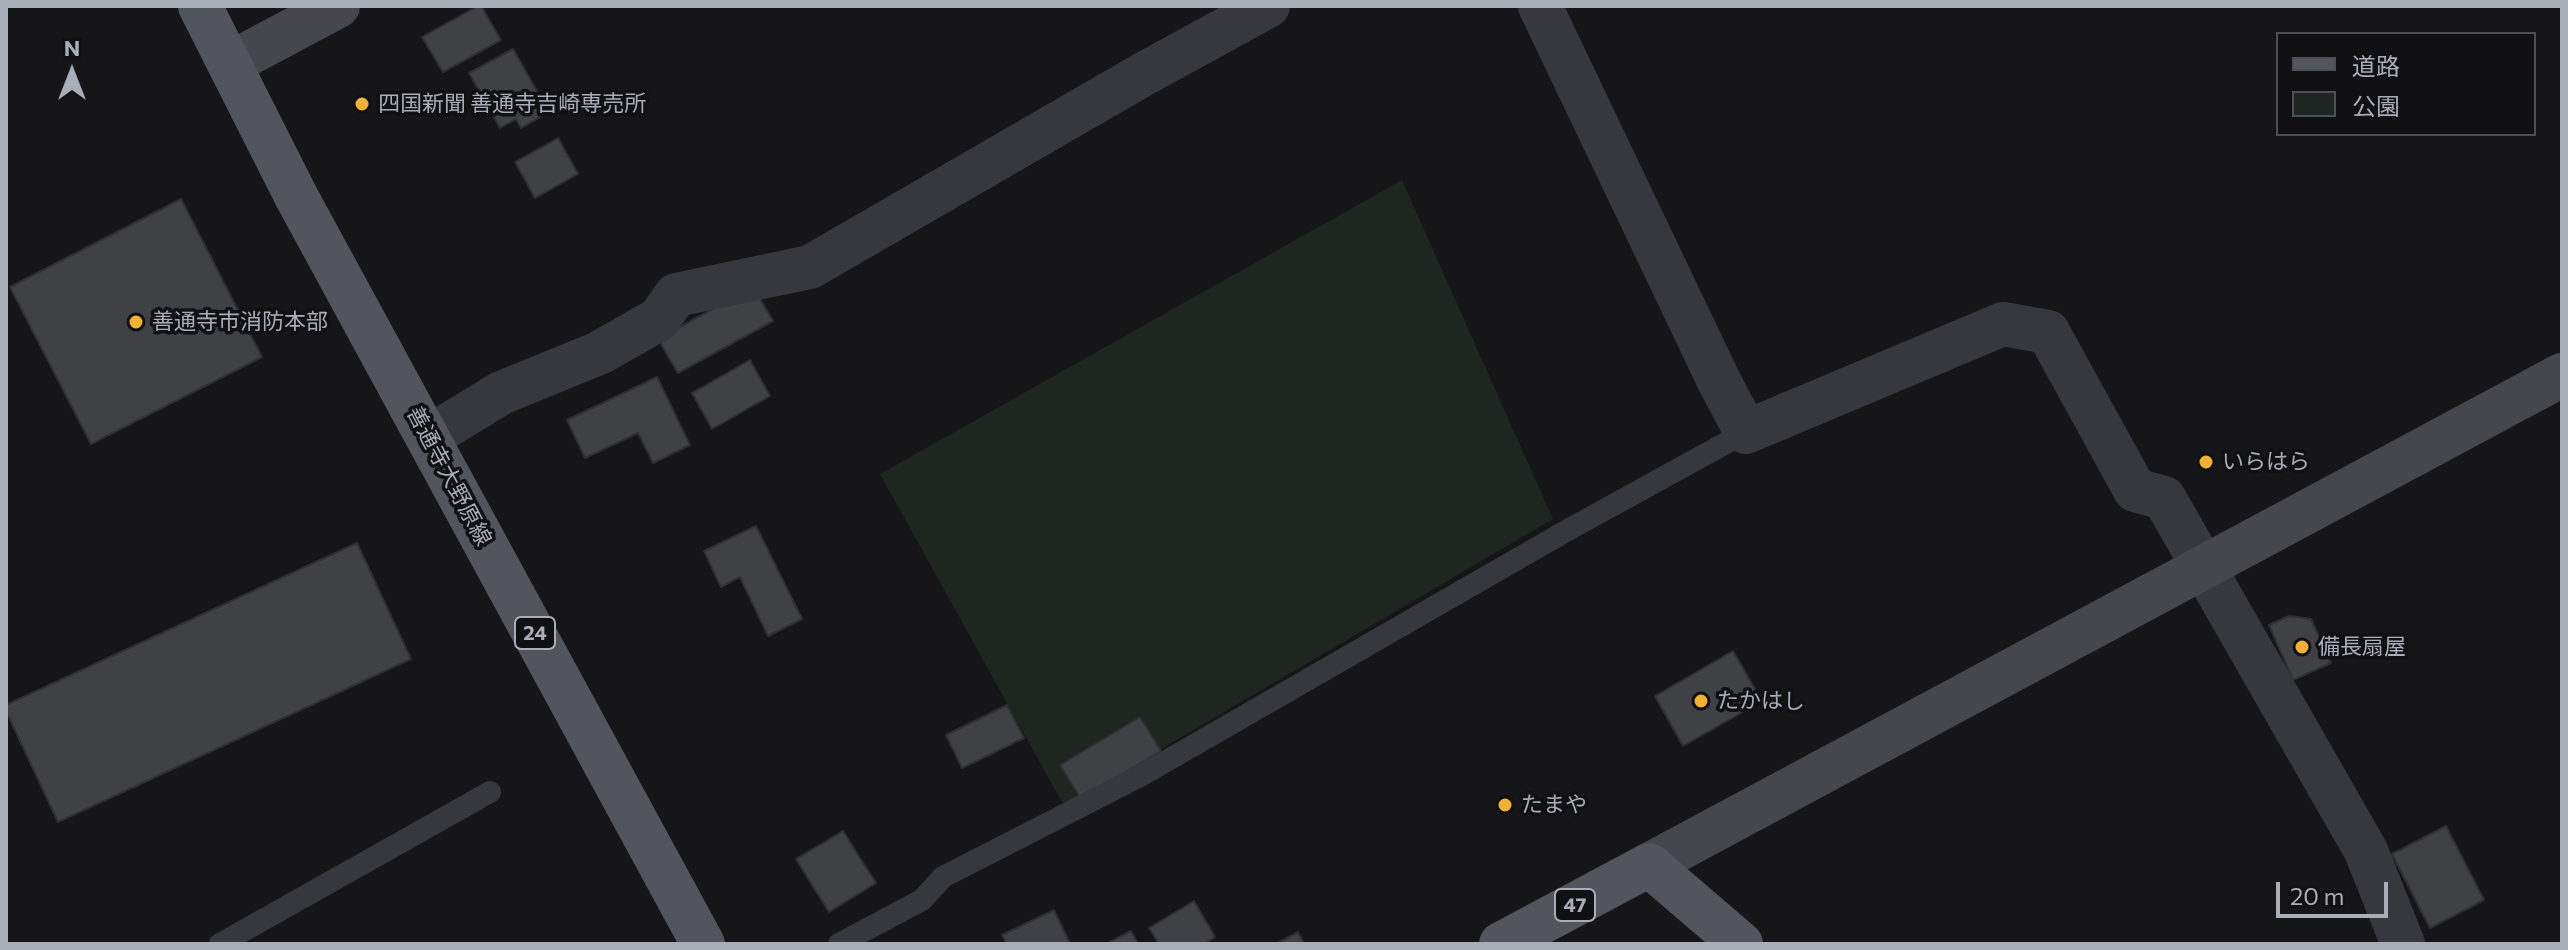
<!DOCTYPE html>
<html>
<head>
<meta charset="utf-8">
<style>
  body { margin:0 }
  #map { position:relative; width:2568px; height:950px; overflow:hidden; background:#161618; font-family:Commissioner,"Noto Sans JP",sans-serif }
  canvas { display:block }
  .frame { position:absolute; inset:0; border:8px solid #a8adb8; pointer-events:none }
  .legend { position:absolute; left:2276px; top:32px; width:260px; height:104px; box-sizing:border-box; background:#111113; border:2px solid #4d4f55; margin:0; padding:10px 14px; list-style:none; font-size:24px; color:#a8adb8 }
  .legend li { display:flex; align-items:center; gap:16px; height:40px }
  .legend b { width:40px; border:2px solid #4d4f55 }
  .north { position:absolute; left:32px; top:32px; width:80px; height:80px; -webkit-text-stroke:6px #111113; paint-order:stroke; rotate:0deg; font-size:22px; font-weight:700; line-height:32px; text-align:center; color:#a8adb8 }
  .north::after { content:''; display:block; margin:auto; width:28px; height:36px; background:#a8adb8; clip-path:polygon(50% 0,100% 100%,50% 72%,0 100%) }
  .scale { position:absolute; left:2276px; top:882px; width:112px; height:36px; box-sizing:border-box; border:4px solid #a8adb8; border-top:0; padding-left:10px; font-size:24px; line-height:28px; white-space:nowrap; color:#a8adb8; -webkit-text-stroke:6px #111113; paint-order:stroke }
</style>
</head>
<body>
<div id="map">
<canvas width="2568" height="950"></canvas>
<div class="frame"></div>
<ul class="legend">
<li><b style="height:10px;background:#53555c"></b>道路</li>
<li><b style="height:22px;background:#1e261f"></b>公園</li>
</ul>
<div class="north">N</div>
<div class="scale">20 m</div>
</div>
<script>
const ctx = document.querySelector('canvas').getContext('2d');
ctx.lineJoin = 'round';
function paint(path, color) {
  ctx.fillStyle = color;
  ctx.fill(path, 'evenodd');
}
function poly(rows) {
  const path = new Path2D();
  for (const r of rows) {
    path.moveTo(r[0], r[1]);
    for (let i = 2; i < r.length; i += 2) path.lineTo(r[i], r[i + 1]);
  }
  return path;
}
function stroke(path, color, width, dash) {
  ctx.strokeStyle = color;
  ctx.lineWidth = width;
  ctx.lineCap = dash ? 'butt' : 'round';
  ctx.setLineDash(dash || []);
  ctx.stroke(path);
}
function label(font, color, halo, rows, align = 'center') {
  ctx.font = font + ' Commissioner,"Noto Sans JP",sans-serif';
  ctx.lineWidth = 7;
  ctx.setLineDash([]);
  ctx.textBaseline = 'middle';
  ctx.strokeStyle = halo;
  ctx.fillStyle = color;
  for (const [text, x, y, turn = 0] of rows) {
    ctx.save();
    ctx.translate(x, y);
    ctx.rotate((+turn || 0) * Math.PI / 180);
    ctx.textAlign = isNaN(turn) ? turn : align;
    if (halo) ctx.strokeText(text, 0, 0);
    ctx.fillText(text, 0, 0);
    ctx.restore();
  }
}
const green = poly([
  [1402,180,1553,519,1064,806,880,474]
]);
const building = poly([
  [478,6,481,6,501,40,443,72,422,37,478,6],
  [513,49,549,112,521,128,516,119,500,128,469,73,513,49],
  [558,138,578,174,535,198,515,162,558,138],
  [181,199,262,357,91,444,10,287,181,199],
  [753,287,773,321,678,373,658,339,753,287],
  [750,360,770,396,712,429,692,393,750,360],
  [657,377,690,445,653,463,638,433,585,458,567,420,657,377],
  [756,526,802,619,768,636,740,577,721,587,704,551,756,526],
  [357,543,411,659,58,822,6,711,6,705,357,543],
  [2289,616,2311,619,2331,663,2293,680,2269,625,2289,616],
  [1733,651,1762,701,1683,746,1655,696,1733,651],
  [1007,705,1024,738,962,768,946,735,1007,705],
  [1140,717,1161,751,1081,799,1060,765,1140,717],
  [2446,826,2484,900,2430,928,2392,854,2446,826],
  [843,831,876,883,829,912,796,859,843,831],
  [1194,901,1215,937,1204,944,1159,944,1149,928,1194,901],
  [1054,910,1070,944,1007,944,1002,935,1054,910],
  [1131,931,1138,944,1106,944,1131,931],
  [1298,932,1304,944,1276,944,1298,932]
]);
const lane = poly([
  [220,944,490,792],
  [839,944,922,900,943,877,1142,775,1566,531,1746,432]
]);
const street = poly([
  [1540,6,1719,381,1746,432,2003,324,2048,332,2135,490,2164,498,2366,851,2403,944],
  [429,437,501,393,599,353,659,319,676,295,810,267,1142,75,1268,6]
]);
const secondary = poly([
  [229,64,338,6],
  [1649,865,2562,375]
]);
const primary = poly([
  [200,6,296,196,703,944],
  [1501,944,1649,865,1741,944]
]);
const markers = [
  [362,104,8,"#f2b134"],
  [136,322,8,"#f2b134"],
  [2206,462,8,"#f2b134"],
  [2302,647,8,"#f2b134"],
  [1701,701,8,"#f2b134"],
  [1505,805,8,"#f2b134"]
];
const shields = [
  [535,633,40],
  [1575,905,40]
];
const shieldNames = [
  ["24",535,633],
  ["47",1575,905]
];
const poiNames = [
  ["四国新聞 善通寺吉崎専売所",378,104],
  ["善通寺市消防本部",152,322],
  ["いらはら",2222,462],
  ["備長扇屋",2318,647],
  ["たかはし",1717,701],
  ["たまや",1521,805]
];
const streetNames = [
  ["善通寺大野原線",449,476,62]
];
paint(green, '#1e261f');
paint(building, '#404145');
stroke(building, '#303034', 2);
stroke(lane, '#37383d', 22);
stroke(street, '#37383d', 44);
stroke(secondary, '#45474d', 44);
stroke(primary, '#53555c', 44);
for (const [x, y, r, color] of markers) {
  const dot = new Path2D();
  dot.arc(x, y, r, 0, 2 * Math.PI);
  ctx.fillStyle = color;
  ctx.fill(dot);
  stroke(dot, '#111113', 3);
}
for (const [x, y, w] of shields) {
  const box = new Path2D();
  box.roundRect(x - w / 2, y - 16, w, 32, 6);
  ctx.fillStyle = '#111113';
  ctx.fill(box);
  stroke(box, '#a8adb8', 2);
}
label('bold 20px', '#a8adb8', null, shieldNames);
label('22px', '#a8adb8', '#111113', poiNames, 'left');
label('22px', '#a8adb8', '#111113', streetNames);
</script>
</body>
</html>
